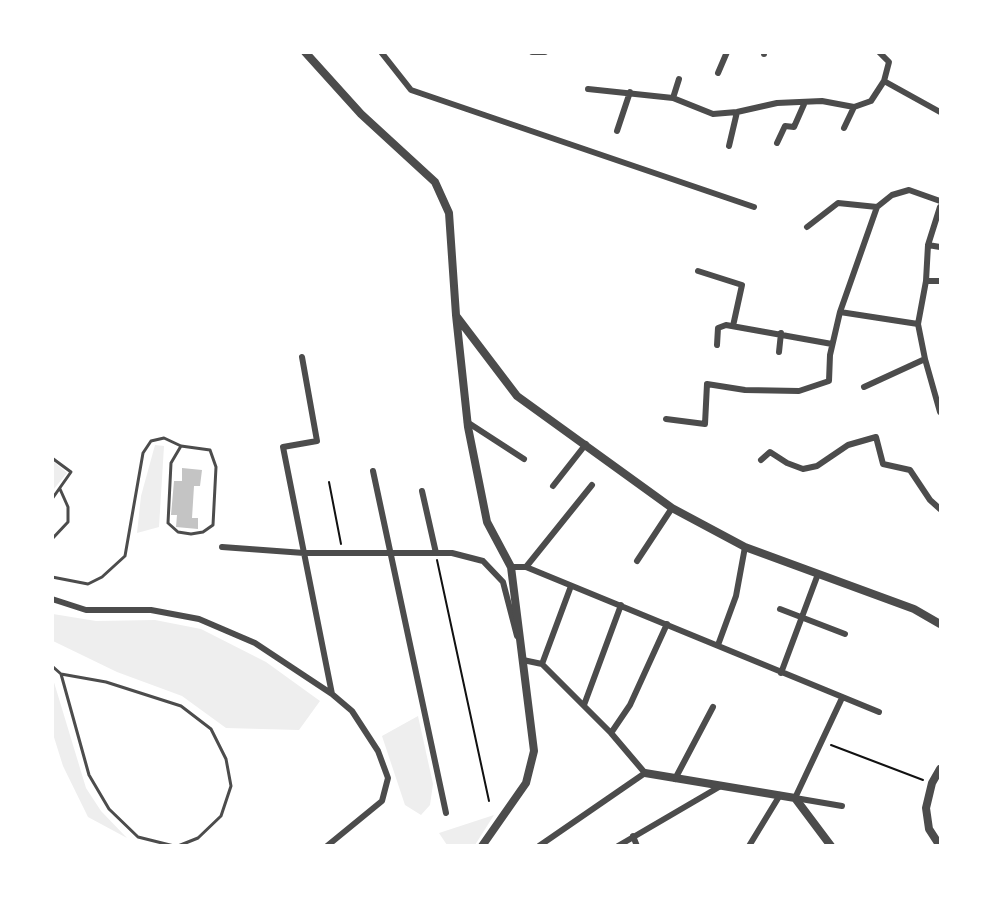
<!DOCTYPE html>
<html>
<head>
<meta charset="utf-8">
<style>
  body { margin:0 }
  #map { position:relative; width:993px; height:898px; overflow:hidden; background:#fff; font-family:"Exo 2",sans-serif }
  canvas { display:block }
  .frame { position:absolute; inset:0; border:54px solid #fff; pointer-events:none }
</style>
</head>
<body>
<div id="map">
<canvas width="993" height="898"></canvas>
<div class="frame"></div>
</div>
<script>
const ctx = document.querySelector('canvas').getContext('2d');
ctx.lineJoin = 'round';
function paint(path, color) {
  ctx.fillStyle = color;
  ctx.fill(path, 'evenodd');
}
function poly(rows) {
  const path = new Path2D();
  for (const r of rows) {
    path.moveTo(r[0], r[1]);
    for (let i = 2; i < r.length; i += 2) path.lineTo(r[i], r[i + 1]);
  }
  return path;
}
function stroke(path, color, width, dash) {
  ctx.strokeStyle = color;
  ctx.lineWidth = width;
  ctx.lineCap = dash ? 'butt' : 'round';
  ctx.setLineDash(dash || []);
  ctx.stroke(path);
}
const green = poly([
  [155,445,164,446,159,527,137,533,141,496],
  [53,461,67,473,53,490],
  [53,614,96,621,155,620,201,629,266,662,320,701,299,730,226,728,182,696,117,672,53,641],
  [53,679,86,788,101,811,127,838,88,817,63,766,53,734],
  [418,716,433,784,430,805,421,815,405,805,382,736],
  [494,815,475,845,447,845,439,833]
]);
const building = poly([
  [182,468,202,470,200,486,194,486,192,518,198,518,198,529,176,527,177,515,171,515,174,481,182,481]
]);
const path = poly([
  [329,482,341,544],
  [437,560,489,801],
  [831,745,923,780]
]);
const service = poly([
  [52,458,71,472,52,499],
  [52,539,68,522,68,507,60,489],
  [52,577,88,584,102,577,125,556,143,453,151,441,164,438,181,446,210,450,216,467,213,525,203,532,191,534,178,532,168,523,171,463,181,446],
  [52,666,61,674,89,775,109,809,138,837,174,846],
  [61,674,106,682,181,706,211,729,226,759,231,786,221,816,198,838,178,846]
]);
const minor = poly([
  [381,52,411,90,754,207],
  [532,52,545,52],
  [879,52,889,62,884,81,940,112],
  [764,54,764,52],
  [718,73,727,52],
  [588,89,673,98,713,114,737,112,777,103,822,101,854,107,871,101,884,81],
  [673,98,679,79],
  [844,128,854,107],
  [617,131,630,92],
  [777,143,785,126,794,127,805,102],
  [729,146,737,112],
  [940,207,928,245,926,281,918,324,925,359,940,412],
  [807,227,838,203,877,207,892,195,909,190,940,201],
  [928,245,940,247],
  [698,271,742,285,733,326],
  [926,281,940,281],
  [840,312,918,324],
  [717,345,718,328,726,325,832,344],
  [779,352,781,333],
  [302,357,317,441,283,447,332,694],
  [864,387,925,359],
  [666,419,705,424,707,384,745,390,799,391,829,381,830,355,840,312,877,207],
  [467,422,524,459],
  [761,460,770,452,787,463,803,469,817,466,848,445,876,437,883,464,910,470,930,500,940,509],
  [373,471,446,813],
  [553,486,586,444],
  [422,491,436,553],
  [222,547,304,553,452,553,483,561,503,582,517,636],
  [637,561,672,508],
  [511,567,526,567,879,712],
  [526,567,592,485],
  [52,599,86,610,151,610,199,619,255,643,332,694,352,711,378,751,388,778,382,801,327,846],
  [780,609,845,634],
  [718,645,736,596,745,547],
  [522,658,523,660,542,664,611,733,645,773,539,846],
  [542,664,571,586],
  [781,673,818,574],
  [842,698,795,798,842,806],
  [584,705,621,605],
  [611,733,630,705,667,624],
  [675,779,713,707],
  [633,836,637,846],
  [618,846,719,787],
  [749,846,780,795]
]);
const tertiary = poly([
  [305,52,361,114,435,182,449,213,456,315,468,427,487,522,511,567,534,751,526,783,482,846],
  [457,317,517,396,672,508,745,547,914,609,940,624],
  [645,773,795,798,831,846],
  [940,846,929,829,926,808,932,783,940,769]
]);
paint(green, '#eee');
paint(building, '#c4c4c4');
stroke(path, '#111', 2);
stroke(service, '#4c4c4c', 3);
stroke(minor, '#4c4c4c', 6);
stroke(tertiary, '#4c4c4c', 8);
</script>
</body>
</html>
